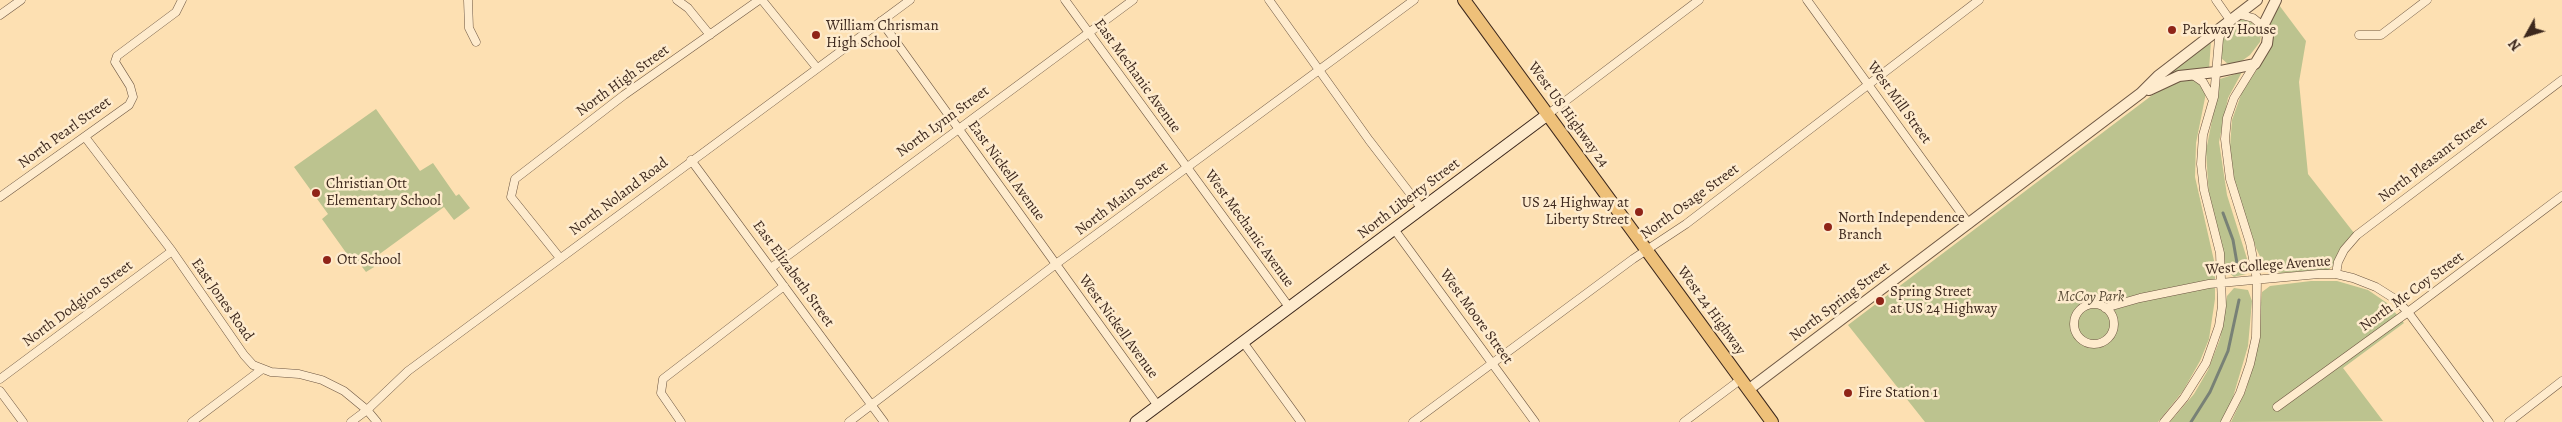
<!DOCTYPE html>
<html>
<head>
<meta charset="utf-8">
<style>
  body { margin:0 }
  #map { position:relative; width:2562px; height:422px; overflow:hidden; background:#fde0b2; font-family:Alegreya,serif }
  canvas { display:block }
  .north { position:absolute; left:2502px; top:10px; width:50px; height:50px; -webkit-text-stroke:4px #feebcd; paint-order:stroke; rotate:231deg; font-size:14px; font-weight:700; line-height:20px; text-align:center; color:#3d281d }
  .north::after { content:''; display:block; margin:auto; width:18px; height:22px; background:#3d281d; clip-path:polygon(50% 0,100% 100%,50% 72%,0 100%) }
</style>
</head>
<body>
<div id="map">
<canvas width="2562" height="422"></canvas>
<div class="north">N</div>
</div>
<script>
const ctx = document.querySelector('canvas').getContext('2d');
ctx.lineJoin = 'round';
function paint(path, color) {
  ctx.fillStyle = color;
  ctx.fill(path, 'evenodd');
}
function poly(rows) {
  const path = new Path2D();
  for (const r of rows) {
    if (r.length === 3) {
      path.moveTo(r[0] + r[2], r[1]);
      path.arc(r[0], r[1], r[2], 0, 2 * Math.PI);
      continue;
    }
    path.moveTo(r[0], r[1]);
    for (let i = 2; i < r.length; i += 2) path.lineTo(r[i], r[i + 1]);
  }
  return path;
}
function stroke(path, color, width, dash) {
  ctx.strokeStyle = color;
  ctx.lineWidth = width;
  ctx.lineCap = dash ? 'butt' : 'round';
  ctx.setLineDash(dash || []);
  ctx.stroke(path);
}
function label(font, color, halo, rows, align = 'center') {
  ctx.font = font + ' Alegreya,serif';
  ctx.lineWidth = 5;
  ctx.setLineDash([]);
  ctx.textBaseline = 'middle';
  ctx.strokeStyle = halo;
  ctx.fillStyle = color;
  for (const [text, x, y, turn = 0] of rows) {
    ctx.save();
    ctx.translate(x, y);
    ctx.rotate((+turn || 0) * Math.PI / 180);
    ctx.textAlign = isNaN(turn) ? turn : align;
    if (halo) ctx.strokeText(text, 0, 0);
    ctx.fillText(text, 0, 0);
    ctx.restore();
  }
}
const green = poly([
  [2279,5,2306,41,2299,82,2308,174,2354,233,2341,247,2333,266,2328,270,2280,273,2264,265,2256,248,2233,179,2230,147,2232,120,2242,92,2269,51,2272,41,2270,22],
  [2241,20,2248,20,2258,28,2261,35,2260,42,2250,55,2239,63,2229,65,2220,57,2222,40,2234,23],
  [2211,41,2209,70,2165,76],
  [2242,72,2228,98,2219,142,2227,195,2249,265,2246,274,2234,277,2226,270,2209,197,2206,151,2220,79],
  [2180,80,2195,80,2200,83,2206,93,2196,143,2195,177,2215,265,2215,299,2209,339,2200,361,2183,391,2158,422,1925,422,1848,325,2159,90],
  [376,109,420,171,433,163,456,196,459,194,470,208,454,220,444,207,370,261,374,267,366,272,356,259,352,261,322,219,328,214,294,167],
  [2311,281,2337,281,2368,290,2387,303,2404,323,2343,368,2383,421,2231,422,2246,390,2256,355,2262,292,2270,286],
  [2234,288,2248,290,2252,301,2248,346,2231,404,2221,422,2170,422,2194,394,2208,370,2220,339,2227,296]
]);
const stream = poly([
  [2223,213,2233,240,2238,269],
  [2191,422,2210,392,2228,351,2239,300]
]);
const minor = poly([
  [468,0,469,28,476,42],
  [677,0,688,8,710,35],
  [762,0,817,68],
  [1065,0,1289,307],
  [1269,0,1369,140,1422,209],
  [1807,0,1969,224],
  [2216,0,2230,20],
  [2238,14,2253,18,2263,26],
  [0,15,21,0],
  [881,21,1158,406],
  [2359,35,2381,35,2427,0],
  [2193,75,2203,82,2213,100],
  [1547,115,1699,0],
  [85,137,172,251,244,355,253,365,271,372,299,374,322,380,344,391,367,410,377,422],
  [691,160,884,422],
  [0,197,129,105,133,97,130,86,115,62,117,56,176,12,182,0],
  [1394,229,1535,422],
  [560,258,511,197,515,179,624,95,759,0],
  [771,268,1133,0],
  [2336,274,2338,262,2344,250,2357,235,2562,80],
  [2094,324,20],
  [2105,308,2140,298,2209,284,2319,274,2336,274,2353,278,2376,287,2395,299,2408,312,2489,422],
  [1243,342,1301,422],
  [0,379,172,251],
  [0,391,23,422],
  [2277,407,2408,312,2562,196],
  [192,422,261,370],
  [351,422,367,410,408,371,910,0],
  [681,422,661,393,663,379,784,286],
  [849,422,1056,264,1414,0],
  [1413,422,1633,259,1686,224,1979,0],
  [1684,422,1740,380],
  [2164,422,2184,398,2206,363,2219,326,2222,306,2220,253,2204,190,2201,164,2203,135,2214,97,2219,39,2223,27],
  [2225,422,2240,393,2250,364,2256,337,2257,280,2250,243,2230,179,2225,139,2227,118,2234,98,2255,64],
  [2509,422,2562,381]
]);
const tertiary = poly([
  [2149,90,2179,76,2216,72,2255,64,2267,44,2268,36,2263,26,2276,0],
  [1748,390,2141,93,2158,76,2257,0]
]);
const secondary = poly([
  [1136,422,1547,115]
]);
const primary = poly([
  [1464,0,1772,422]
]);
const markers = [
  [2172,30,5,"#8f2418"],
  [816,35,5,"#8f2418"],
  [316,193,5,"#8f2418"],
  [1639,212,5,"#8f2418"],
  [1828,227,5,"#8f2418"],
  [327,260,5,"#8f2418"],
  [1880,301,5,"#8f2418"],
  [1848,393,5,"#8f2418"]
];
const poiNames = [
  ["William Chrisman",826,26],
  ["High School",826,43],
  ["Parkway House",2182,30],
  ["Christian Ott",326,184],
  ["Elementary School",326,201],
  ["US 24 Highway at",1629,203,"right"],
  ["Liberty Street",1629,220,"right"],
  ["North Independence",1838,218],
  ["Branch",1838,235],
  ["Ott School",337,260],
  ["Spring Street",1890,292],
  ["at US 24 Highway",1890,309],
  ["Fire Station 1",1858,393]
];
const streetNames = [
  ["East Mechanic Avenue",1137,76,54],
  ["North High Street",623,81,-36],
  ["West Mill Street",1899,103,54],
  ["West US Highway 24",1568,115,54],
  ["North Lynn Street",943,122,-36],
  ["North Pearl Street",65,133,-36],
  ["North Pleasant Street",2433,160,-37],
  ["East Nickell Avenue",1006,171,54],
  ["North Noland Road",619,197,-37],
  ["North Main Street",1122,199,-37],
  ["North Liberty Street",1409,199,-37],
  ["North Osage Street",1690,202,-36],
  ["West Mechanic Avenue",1249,229,54],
  ["West College Avenue",2268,266,-4],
  ["East Elizabeth Street",793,274,54],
  ["North Mc Coy Street",2412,292,-36],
  ["East Jones Road",222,300,55],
  ["North Spring Street",1840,302,-37],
  ["North Dodgion Street",78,304,-37],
  ["West 24 Highway",1711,311,54],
  ["West Moore Street",1476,317,54],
  ["West Nickell Avenue",1118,327,54]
];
const parkNames = [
  ["McCoy Park",2091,297]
];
paint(green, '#bcc38f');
stroke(stream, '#788176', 3);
stroke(minor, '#6d5642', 9);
stroke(tertiary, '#6d5642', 12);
stroke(secondary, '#3d281d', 13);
stroke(primary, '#3d281d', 14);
stroke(minor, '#feebcd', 8);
stroke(tertiary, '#feebcd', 10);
stroke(secondary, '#feebcd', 11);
stroke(primary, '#eec079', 12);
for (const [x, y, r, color] of markers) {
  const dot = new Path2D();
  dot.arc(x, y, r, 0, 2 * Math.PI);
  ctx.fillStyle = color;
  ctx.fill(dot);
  stroke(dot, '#feebcd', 2);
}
label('15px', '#3d281d', '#feebcd', poiNames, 'left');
label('15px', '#3d281d', '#feebcd', streetNames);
label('italic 15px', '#5d4f3a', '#feebcd', parkNames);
</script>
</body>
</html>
